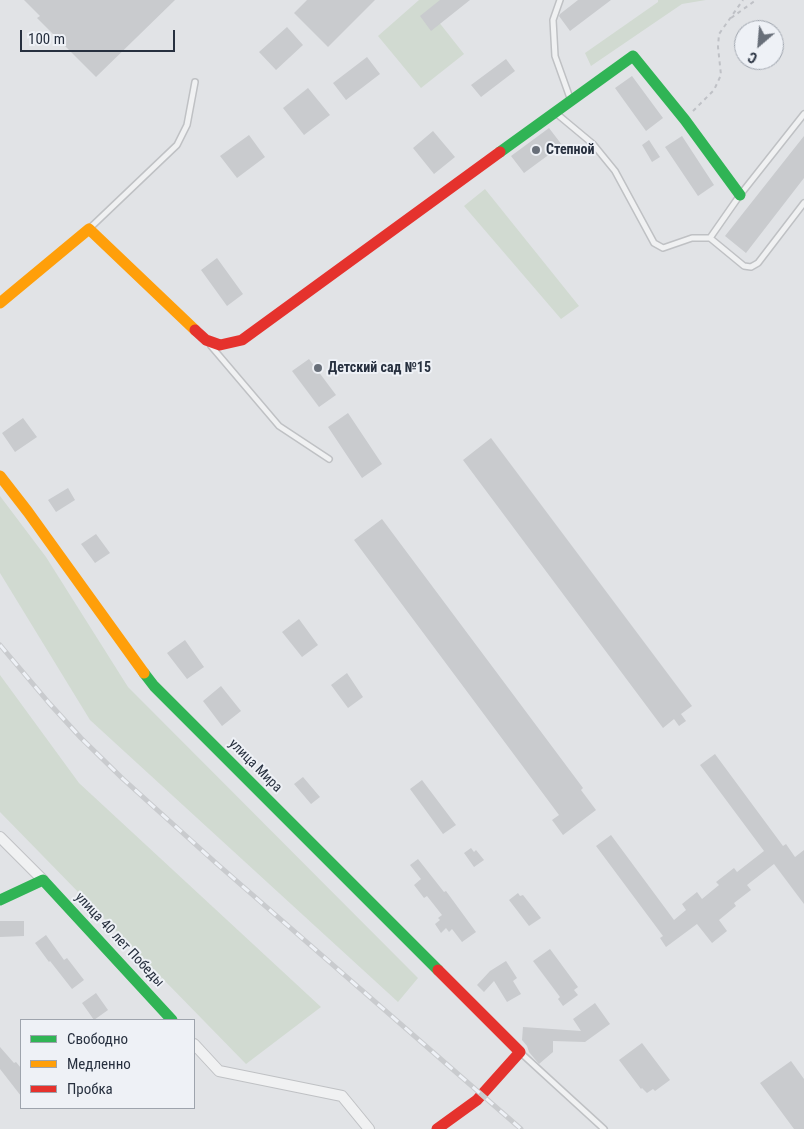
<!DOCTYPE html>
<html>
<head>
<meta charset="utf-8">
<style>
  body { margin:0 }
  #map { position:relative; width:804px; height:1129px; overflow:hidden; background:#e1e3e6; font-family:"Roboto Condensed",sans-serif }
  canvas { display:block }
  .legend { position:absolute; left:20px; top:1019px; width:175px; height:90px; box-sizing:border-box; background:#eef1f6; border:1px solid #9ea4ad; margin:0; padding:6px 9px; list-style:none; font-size:15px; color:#27303f }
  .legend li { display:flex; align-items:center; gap:10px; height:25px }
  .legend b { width:25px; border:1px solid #9ea4ad }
  .north { position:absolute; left:734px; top:20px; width:50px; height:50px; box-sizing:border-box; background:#eef1f6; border:1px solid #9ea4ad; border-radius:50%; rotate:207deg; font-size:14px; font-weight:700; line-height:20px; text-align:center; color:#27303f }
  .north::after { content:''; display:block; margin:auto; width:18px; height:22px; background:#686f79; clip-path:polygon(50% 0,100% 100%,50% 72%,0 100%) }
  .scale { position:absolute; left:20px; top:30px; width:155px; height:22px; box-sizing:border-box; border:2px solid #27303f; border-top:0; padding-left:6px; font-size:15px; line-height:18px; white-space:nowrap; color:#27303f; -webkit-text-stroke:4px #eef1f6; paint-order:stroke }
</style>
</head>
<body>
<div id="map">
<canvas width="804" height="1129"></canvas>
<ul class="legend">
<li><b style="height:6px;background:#30b455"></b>Свободно</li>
<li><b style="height:6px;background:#ff9f0a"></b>Медленно</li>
<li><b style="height:6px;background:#e5322d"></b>Пробка</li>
</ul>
<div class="north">С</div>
<div class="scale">100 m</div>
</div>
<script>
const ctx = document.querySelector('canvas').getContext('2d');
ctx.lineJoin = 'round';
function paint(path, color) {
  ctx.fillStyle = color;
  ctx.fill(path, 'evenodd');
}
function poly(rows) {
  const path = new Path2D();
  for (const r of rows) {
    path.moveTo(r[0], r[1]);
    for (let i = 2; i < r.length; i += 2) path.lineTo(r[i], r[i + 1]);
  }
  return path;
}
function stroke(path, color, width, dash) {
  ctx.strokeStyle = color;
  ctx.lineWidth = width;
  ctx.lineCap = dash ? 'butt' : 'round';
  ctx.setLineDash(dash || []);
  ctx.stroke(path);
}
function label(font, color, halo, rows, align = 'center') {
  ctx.font = font + ' "Roboto Condensed",sans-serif';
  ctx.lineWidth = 4;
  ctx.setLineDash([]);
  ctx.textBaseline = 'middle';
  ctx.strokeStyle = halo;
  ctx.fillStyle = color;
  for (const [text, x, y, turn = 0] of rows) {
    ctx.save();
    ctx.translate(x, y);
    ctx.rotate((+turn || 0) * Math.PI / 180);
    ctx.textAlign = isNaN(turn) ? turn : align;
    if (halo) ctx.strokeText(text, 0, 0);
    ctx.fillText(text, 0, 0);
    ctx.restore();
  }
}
const green = poly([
  [419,0,465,0,438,21,464,54,421,88,378,36],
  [658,0,706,0,682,4,591,66,585,53,658,2],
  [485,189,579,306,561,319,464,206],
  [0,496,46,557,128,687,418,978,398,1002,90,720,0,573],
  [0,675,79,783,321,1007,246,1064,0,812]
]);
const building = poly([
  [24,0,175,0,96,77,37,18,40,16],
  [307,0,375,0,328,47,294,13],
  [440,0,470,0,431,31,420,16],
  [578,0,611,0,570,31,559,16,560,14],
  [287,27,303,45,276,70,259,52],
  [367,57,380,74,346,100,333,83],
  [506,59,515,71,481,97,471,85],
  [632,76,663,118,646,131,615,88],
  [308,88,330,115,304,135,283,108],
  [549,128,562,145,524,173,511,156],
  [433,131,455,157,434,174,413,148],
  [249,135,265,157,237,178,220,156],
  [682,136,714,185,698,196,665,147],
  [804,136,804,178,746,253,725,236],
  [649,140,660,157,652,162,642,145],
  [217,258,243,294,227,306,201,270],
  [309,359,336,395,319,407,292,371],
  [348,413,382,464,362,478,328,427],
  [23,418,37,437,15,452,2,433],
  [491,438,692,706,681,714,686,721,679,726,674,719,663,728,463,460],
  [68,488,75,500,56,512,48,500],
  [382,519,583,788,581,790,596,810,563,835,552,820,559,815,354,540],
  [96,534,110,553,95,563,81,544],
  [299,619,318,645,302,657,282,632],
  [185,640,204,667,187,679,167,653],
  [347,673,363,697,348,708,331,685],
  [221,686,241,711,222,726,203,701],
  [715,754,783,846,786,844,795,857,804,850,804,904,774,864,747,885,751,890,734,903,736,906,719,920,727,931,712,943,697,924,666,947,660,938,663,936,596,846,611,835,674,920,686,910,682,904,697,892,702,899,719,885,716,882,734,868,737,872,764,851,700,765],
  [303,777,320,797,311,804,294,784],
  [422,780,456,825,443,834,410,789],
  [471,848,474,852,476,850,484,860,474,867,464,853],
  [418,859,444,892,446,891,476,932,462,942,452,929,449,932,446,928,441,933,435,924,440,920,438,918,442,915,427,896,424,898,414,885,421,879,410,865],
  [518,893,520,896,523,895,541,918,529,926,509,900],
  [0,921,24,921,24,936,0,937],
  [46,935,64,960,67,958,84,980,72,989,50,961,49,962,35,943],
  [550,949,578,987,574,990,578,995,563,1006,558,999,560,997,533,961],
  [506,961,517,978,513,981,521,994,507,1002,494,981,484,992,477,985,490,971],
  [96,993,108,1010,94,1020,82,1003],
  [595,1003,610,1024,585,1042,553,1041,553,1052,539,1064,529,1052,527,1046,522,1040,523,1027,581,1031,573,1019],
  [642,1043,670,1080,655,1091,653,1089,647,1093,642,1088,641,1089,619,1060],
  [0,1047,14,1063,16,1062,21,1068,21,1096,0,1069],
  [791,1061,804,1079,804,1129,794,1129,760,1083]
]);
const path = poly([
  [731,18,756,0],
  [693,111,714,90,721,75,718,47,719,34,743,0]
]);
const lane = poly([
  [560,0,553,20,555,56,570,98],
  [557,114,593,144,615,171,654,243,663,248,692,238,710,238,744,266,751,267,758,263,804,203],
  [91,227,177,145,187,125,195,82],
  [710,238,740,195,804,114],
  [211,346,279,426,329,459],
  [522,1054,604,1129]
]);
const street = poly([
  [0,837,43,880],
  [194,1044,219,1071,342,1096,369,1129]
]);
const fast = poly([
  [500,152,633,56,685,120,740,195],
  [144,673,154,686,438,970],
  [0,900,43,880,172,1020]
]);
const slow = poly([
  [0,303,89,229,195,330],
  [0,476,28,512,144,673]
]);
const jam = poly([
  [195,330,206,340,220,345,242,340,500,152],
  [437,1129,477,1100,520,1052,438,970]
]);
const rail = poly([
  [0,645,49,703,81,738,123,779,216,863,521,1129]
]);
const markers = [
  [536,150,5,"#686f79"],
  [318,368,5,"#686f79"]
];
const poiNames = [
  ["Степной",546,150],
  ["Детский сад №15",328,368]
];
const streetNames = [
  ["улица Мира",255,766,45],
  ["улица 40 лет Победы",119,940,47]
];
paint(green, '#d1dad1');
paint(building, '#c9cbce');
stroke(lane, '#bfc1c4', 8);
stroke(street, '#bfc1c4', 12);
stroke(path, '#bfc1c6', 2, [4, 4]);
stroke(lane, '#f0f1f2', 5);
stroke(street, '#f0f1f2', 10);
stroke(fast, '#30b455', 11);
stroke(slow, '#ff9f0a', 11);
stroke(jam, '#e5322d', 11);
stroke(rail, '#c9cbce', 5);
stroke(rail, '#eef1f6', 3, [9]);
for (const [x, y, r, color] of markers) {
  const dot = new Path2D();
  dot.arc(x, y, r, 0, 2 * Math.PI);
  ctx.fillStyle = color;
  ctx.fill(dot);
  stroke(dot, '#eef1f6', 2);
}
label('bold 14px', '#27303f', '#eef1f6', poiNames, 'left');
label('14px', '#27303f', '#eef1f6', streetNames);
</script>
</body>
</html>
